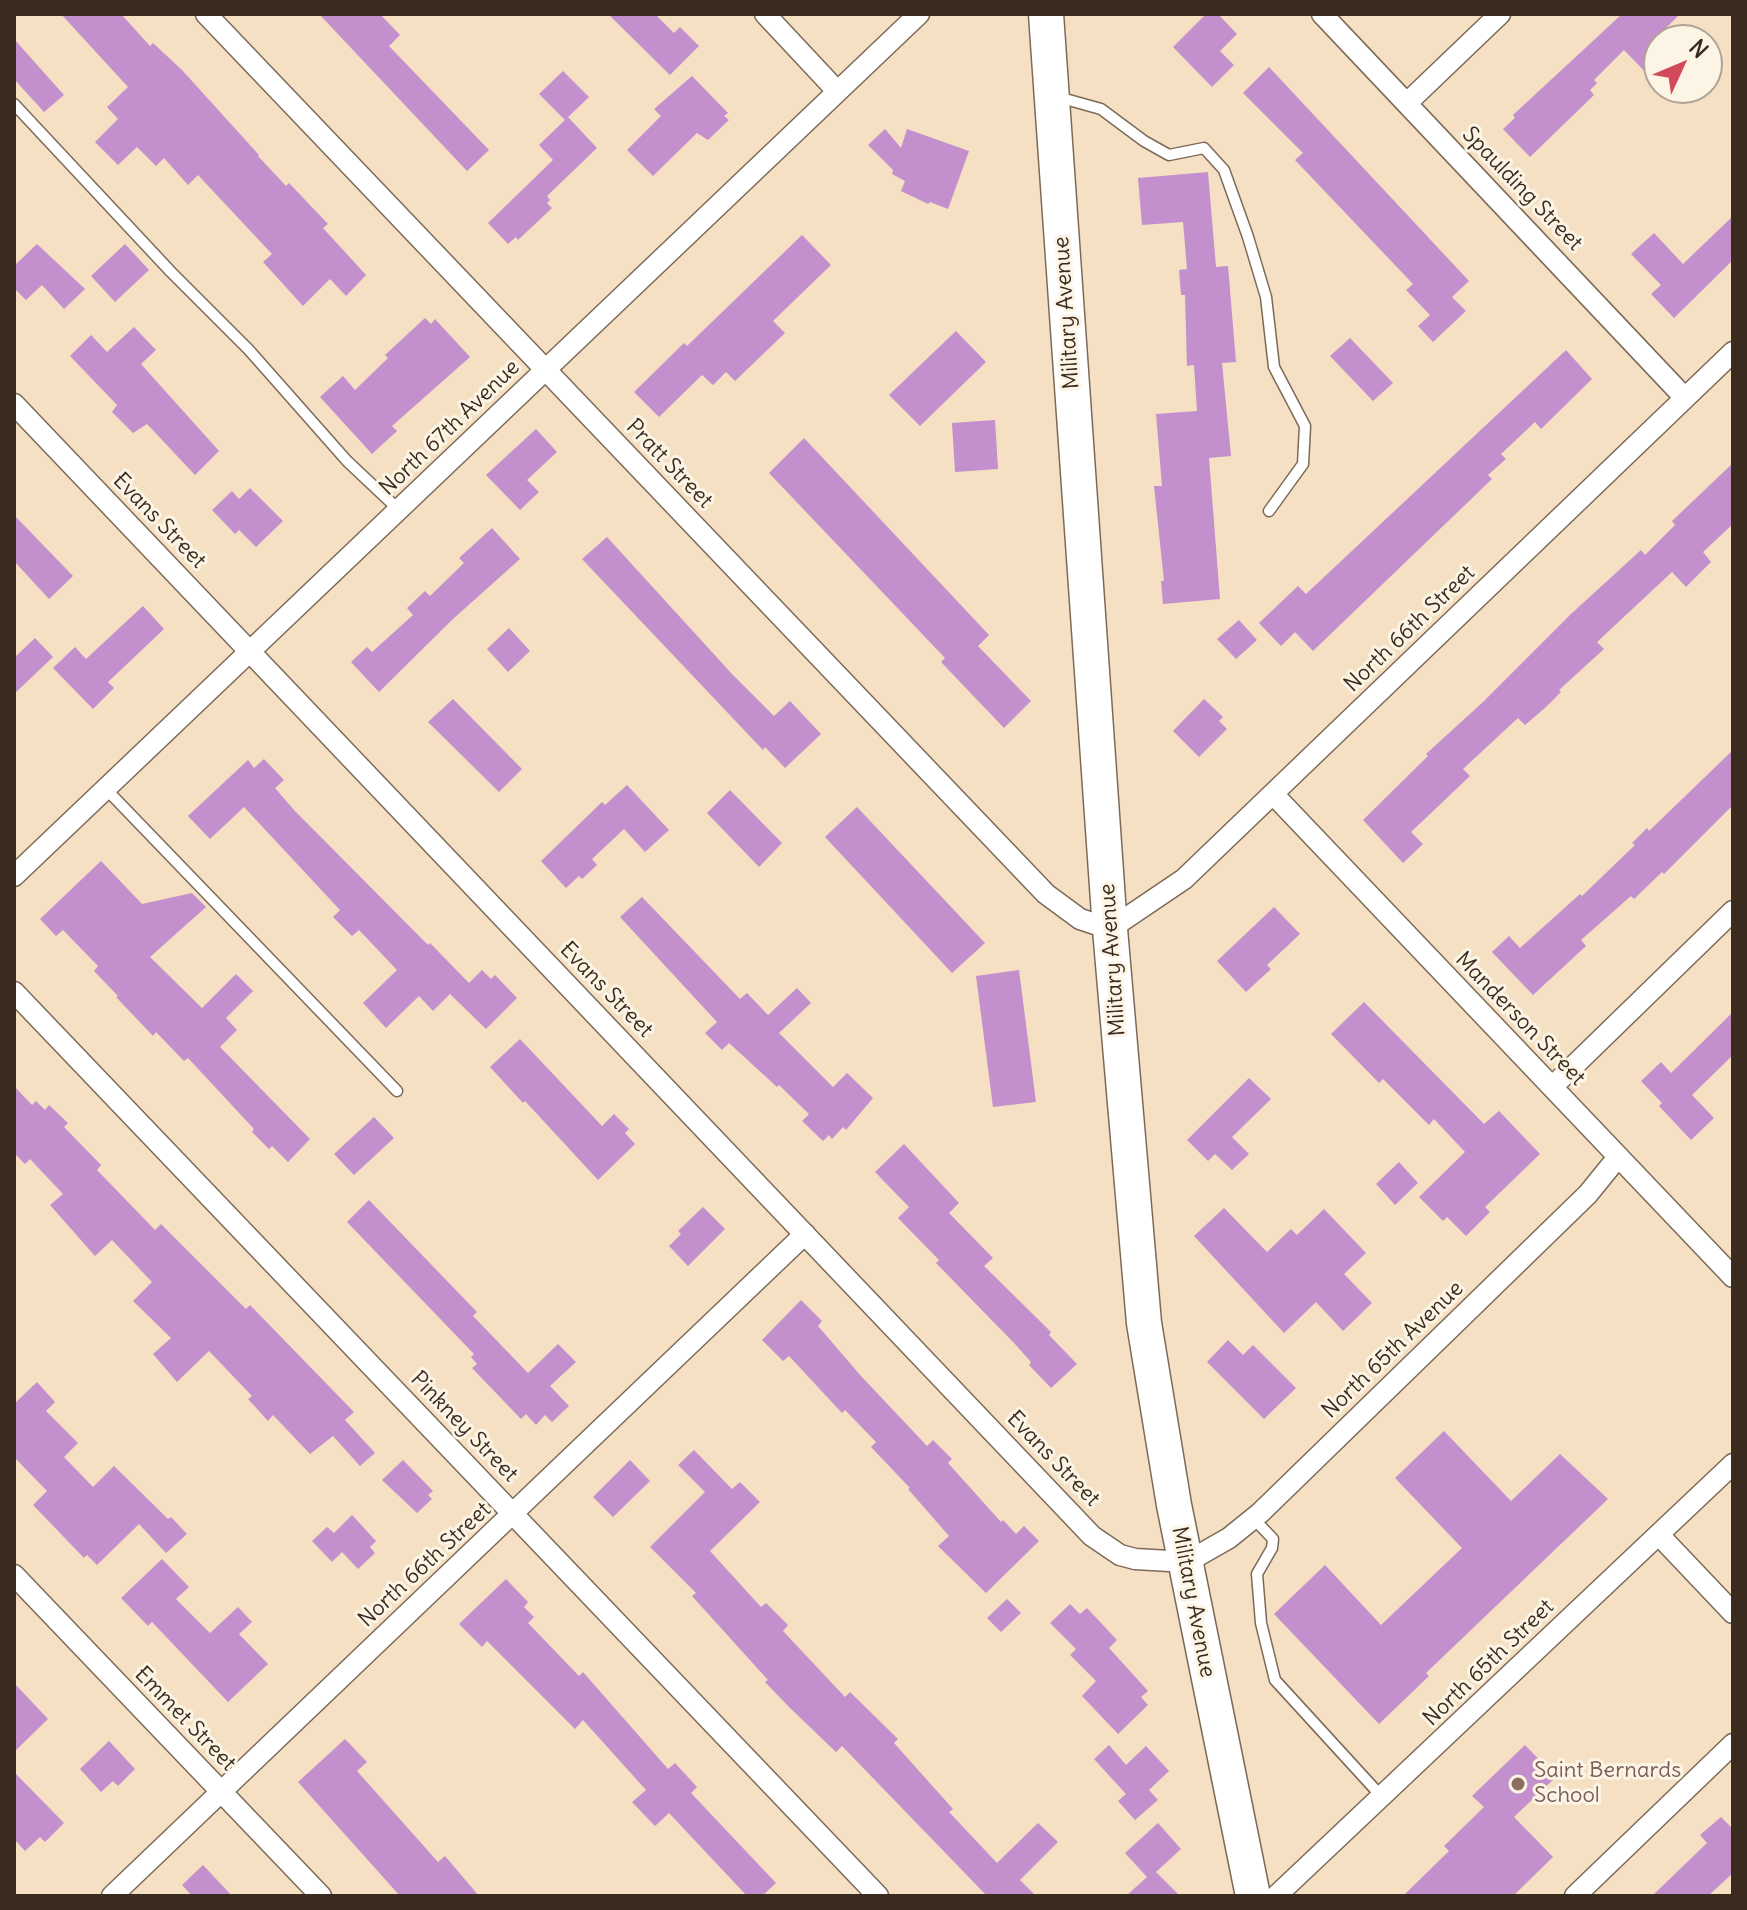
<!DOCTYPE html>
<html>
<head>
<meta charset="utf-8">
<style>
  body { margin:0 }
  #map { position:relative; width:1747px; height:1910px; overflow:hidden; background:#f5e0c4; font-family:Delius,sans-serif }
  canvas { display:block }
  .frame { position:absolute; inset:0; border:16px solid #3b2a1e; pointer-events:none }
  .north { position:absolute; left:1643px; top:24px; width:80px; height:80px; box-sizing:border-box; background:#fcf5e5; border:2px solid #afa495; border-radius:50%; rotate:46deg; font-size:22px; font-weight:700; line-height:32px; text-align:center; color:#3b2a1e }
  .north::after { content:''; display:block; margin:auto; width:28px; height:36px; background:#d1495b; clip-path:polygon(50% 0,100% 100%,50% 72%,0 100%) }
</style>
</head>
<body>
<div id="map">
<canvas width="1747" height="1910"></canvas>
<div class="frame"></div>
<div class="north">N</div>
</div>
<script>
const ctx = document.querySelector('canvas').getContext('2d');
ctx.lineJoin = 'round';
function paint(path, color) {
  ctx.fillStyle = color;
  ctx.fill(path, 'evenodd');
}
function poly(rows) {
  const path = new Path2D();
  for (const r of rows) {
    path.moveTo(r[0], r[1]);
    for (let i = 2; i < r.length; i += 2) path.lineTo(r[i], r[i + 1]);
  }
  return path;
}
function stroke(path, color, width, dash) {
  ctx.strokeStyle = color;
  ctx.lineWidth = width;
  ctx.lineCap = dash ? 'butt' : 'round';
  ctx.setLineDash(dash || []);
  ctx.stroke(path);
}
function label(font, color, halo, rows, align = 'center') {
  ctx.font = font + ' Delius,sans-serif';
  ctx.lineWidth = 6;
  ctx.setLineDash([]);
  ctx.textBaseline = 'middle';
  ctx.strokeStyle = halo;
  ctx.fillStyle = color;
  for (const [text, x, y, turn = 0] of rows) {
    ctx.save();
    ctx.translate(x, y);
    ctx.rotate((+turn || 0) * Math.PI / 180);
    ctx.textAlign = isNaN(turn) ? turn : align;
    if (halo) ctx.strokeText(text, 0, 0);
    ctx.fillText(text, 0, 0);
    ctx.restore();
  }
}
const building = poly([
  [61,14,121,14,150,46,153,43,182,70,259,155,258,156,286,186,289,183,328,224,323,228,366,275,346,296,330,279,303,306,263,262,272,254,198,175,188,185,164,158,156,166,137,147,118,165,95,142,118,119,107,107,128,87],
  [319,14,380,14,400,35,389,46,489,150,467,171],
  [608,14,655,14,674,33,680,27,699,46,670,75],
  [1206,14,1218,14,1237,34,1220,51,1234,65,1212,87,1173,47],
  [1622,14,1680,14,1659,35,1659,86,1624,50,1594,80,1597,83,1590,90,1594,95,1530,157,1503,129,1515,118,1513,115],
  [14,39,64,95,44,112,14,79],
  [1269,67,1469,281,1452,297,1466,311,1433,342,1418,326,1430,315,1406,290,1413,284,1295,160,1303,153,1243,93],
  [563,71,589,97,565,120,539,94],
  [692,76,728,113,724,116,729,120,708,140,697,133,653,176,627,150,661,116,654,109],
  [568,117,597,148,547,196,550,200,547,203,552,208,518,240,516,237,508,244,488,223,553,160,539,145],
  [885,129,901,148,907,129,969,151,948,209,930,202,928,204,901,191,905,181,892,174,893,170,868,145],
  [1208,172,1216,267,1228,266,1236,362,1222,363,1231,456,1209,458,1220,599,1163,604,1161,581,1164,581,1154,486,1162,486,1156,414,1197,411,1194,365,1187,366,1185,295,1181,295,1179,270,1187,269,1183,222,1142,225,1138,178],
  [1733,216,1733,260,1674,318,1651,294,1661,285,1631,254,1654,233,1683,264],
  [802,235,831,265,773,321,785,333,735,381,726,372,713,385,702,375,659,417,634,392,684,343,687,346],
  [37,244,85,289,64,309,42,285,26,300,14,288,14,266],
  [125,244,149,270,115,302,91,276],
  [425,318,431,324,435,319,470,357,392,426,397,431,372,454,320,397,343,376,355,390,388,358,385,355],
  [134,327,156,350,141,364,219,451,195,475,147,424,133,433,112,412,117,405,70,356,91,335,107,352],
  [956,331,986,362,920,426,889,395],
  [1350,338,1393,383,1373,401,1330,356],
  [1566,350,1592,379,1541,429,1535,422,1501,454,1506,459,1488,475,1492,479,1313,651,1295,632,1281,646,1259,623,1298,586,1306,594],
  [995,420,998,469,955,472,952,423],
  [536,429,557,452,527,480,539,492,520,510,486,475],
  [804,438,989,635,978,646,1031,701,1004,728,941,662,945,658,769,473],
  [1733,463,1733,524,1703,552,1711,562,1686,587,1672,572,1597,642,1604,649,1559,690,1561,692,1546,707,1525,725,1518,718,1463,769,1470,776,1411,832,1423,844,1403,863,1363,820,1428,756,1426,754,1483,702,1571,614,1641,550,1645,555,1675,525,1672,521],
  [250,488,283,521,256,547,239,530,235,534,212,510,232,491,239,499],
  [14,515,73,576,49,599,14,561],
  [492,528,520,559,453,619,379,692,351,662,367,647,372,652,413,615,407,608,425,591,430,596,464,563,459,558],
  [607,537,732,674,774,716,790,701,821,734,785,768,765,747,763,750,582,559],
  [143,606,164,629,108,682,114,688,93,709,53,668,75,647,86,659],
  [1239,620,1257,640,1236,659,1217,639],
  [509,628,530,651,508,672,487,649],
  [35,638,53,657,14,694,14,658],
  [453,699,522,769,499,792,428,722],
  [1204,699,1223,717,1219,721,1227,729,1199,757,1173,731],
  [1733,750,1733,805,1664,874,1662,872,1634,899,1631,896,1581,940,1586,946,1533,995,1492,952,1509,936,1520,948,1580,894,1582,896,1635,845,1632,843,1647,828,1649,831],
  [264,759,284,780,275,788,294,810,428,945,430,943,469,983,482,970,491,979,495,975,517,998,486,1029,450,994,433,1011,419,996,386,1028,363,1003,397,970,359,930,352,936,333,917,340,910,244,807,210,839,188,816,248,760,254,768],
  [627,785,669,830,645,852,624,829,592,859,597,865,582,879,579,876,566,888,541,861,602,802,605,805],
  [730,790,782,843,759,867,707,813],
  [857,807,985,943,952,973,825,837],
  [101,861,142,904,192,893,206,907,150,957,202,1008,236,974,253,991,226,1018,237,1030,220,1047,310,1139,288,1162,272,1146,269,1149,252,1132,254,1129,188,1058,184,1061,156,1032,153,1036,116,997,118,996,94,971,98,966,63,930,56,936,40,919],
  [642,897,740,999,747,993,768,1015,797,988,811,1003,779,1033,833,1087,847,1073,873,1098,846,1130,843,1127,832,1139,829,1135,823,1141,802,1121,809,1114,779,1085,777,1087,729,1043,722,1050,705,1033,717,1022,620,917],
  [1274,907,1300,934,1267,965,1271,969,1246,992,1217,961],
  [1019,970,1036,1102,993,1107,976,976],
  [1364,1002,1484,1124,1499,1111,1540,1154,1485,1207,1490,1212,1466,1236,1447,1217,1443,1221,1419,1197,1465,1152,1434,1119,1429,1125,1383,1079,1379,1083,1331,1034],
  [1733,1012,1733,1055,1692,1095,1714,1118,1691,1140,1659,1106,1662,1103,1641,1081,1661,1062,1671,1073],
  [520,1039,602,1126,614,1114,629,1129,625,1133,635,1144,598,1180,525,1101,523,1103,490,1067],
  [1249,1078,1271,1099,1232,1137,1249,1154,1232,1170,1215,1154,1208,1161,1187,1140],
  [14,1086,32,1105,36,1101,45,1110,49,1105,68,1123,64,1127,101,1165,97,1170,155,1230,161,1224,246,1309,250,1305,354,1412,345,1420,375,1453,360,1466,333,1436,310,1454,273,1415,268,1421,248,1399,252,1396,209,1351,177,1382,153,1354,171,1338,133,1301,152,1282,112,1240,95,1256,50,1205,63,1194,30,1159,25,1164,14,1153],
  [374,1117,394,1138,354,1175,334,1154],
  [904,1144,959,1203,949,1213,993,1258,984,1266,1051,1332,1049,1335,1077,1364,1051,1388,1029,1365,1031,1362,1014,1343,936,1263,939,1260,898,1218,909,1207,875,1172],
  [1399,1162,1418,1183,1395,1205,1376,1184],
  [369,1200,477,1312,473,1316,528,1373,558,1344,576,1362,550,1386,569,1406,552,1422,545,1415,536,1425,526,1414,521,1419,472,1368,477,1364,471,1357,474,1354,347,1222],
  [703,1207,725,1229,688,1266,669,1246,681,1234,678,1231],
  [1224,1208,1267,1252,1291,1229,1297,1235,1324,1209,1366,1253,1344,1274,1372,1303,1343,1331,1316,1302,1284,1333,1194,1236],
  [801,1300,822,1321,818,1326,861,1376,927,1446,933,1440,952,1459,948,1463,1001,1522,1003,1520,1016,1534,1024,1526,1039,1541,986,1593,938,1546,949,1536,908,1489,910,1488,871,1447,876,1442,845,1410,842,1413,789,1356,783,1361,762,1340],
  [1228,1340,1243,1355,1253,1345,1296,1388,1264,1419,1207,1362],
  [37,1382,55,1402,46,1411,78,1443,64,1457,93,1487,114,1466,168,1519,171,1517,187,1534,166,1553,139,1524,97,1565,87,1555,84,1558,33,1505,47,1491,14,1457,14,1404],
  [1444,1431,1511,1501,1560,1454,1608,1499,1426,1673,1429,1676,1379,1724,1274,1614,1325,1565,1381,1625,1462,1548,1395,1478],
  [694,1450,732,1489,740,1482,760,1502,710,1551,761,1607,766,1603,788,1625,783,1631,845,1697,850,1692,898,1739,894,1743,953,1809,949,1812,997,1863,1038,1823,1058,1842,1020,1880,1036,1896,987,1896,842,1746,836,1752,789,1707,765,1682,768,1680,692,1596,696,1593,650,1547,705,1492,678,1465],
  [403,1460,433,1491,428,1495,432,1499,417,1513,382,1480],
  [630,1460,650,1481,613,1517,593,1497],
  [352,1515,376,1541,370,1547,375,1553,358,1569,342,1552,332,1562,312,1541,327,1527,334,1533],
  [162,1559,189,1587,176,1599,210,1633,238,1607,252,1622,239,1634,268,1664,228,1702,152,1622,148,1626,121,1598],
  [506,1579,528,1602,524,1607,534,1617,528,1623,579,1676,583,1672,668,1769,675,1763,697,1787,691,1793,776,1883,762,1896,747,1896,669,1813,655,1826,632,1802,646,1790,583,1720,575,1729,487,1641,482,1647,459,1624],
  [1007,1599,1021,1613,1001,1632,987,1618],
  [1070,1604,1080,1614,1087,1608,1117,1640,1109,1648,1148,1691,1141,1697,1148,1705,1118,1734,1082,1696,1096,1681,1070,1655,1076,1649,1050,1623],
  [14,1683,48,1719,14,1752],
  [345,1739,367,1762,357,1771,438,1862,445,1856,479,1896,400,1896,298,1782],
  [109,1741,135,1769,118,1786,113,1781,101,1792,80,1769],
  [1109,1745,1126,1765,1146,1746,1169,1771,1149,1790,1158,1800,1135,1820,1118,1801,1126,1794,1094,1759],
  [1525,1745,1556,1777,1514,1817,1553,1857,1513,1896,1403,1896,1449,1851,1444,1846,1484,1807,1472,1796],
  [14,1772,64,1823,45,1842,40,1837,25,1851,14,1839],
  [1721,1817,1733,1829,1733,1873,1708,1896,1652,1896,1707,1843,1700,1835],
  [1158,1823,1181,1849,1156,1872,1180,1896,1126,1896,1147,1877,1125,1853],
  [203,1865,232,1896,192,1896,182,1885]
]);
const service = poly([
  [1058,97,1101,109,1144,141,1169,155,1204,148,1224,170,1248,237,1266,297,1274,367,1305,426,1303,464,1269,511],
  [14,104,171,272,249,350,347,461,399,510],
  [106,789,397,1091],
  [1253,1518,1273,1539,1272,1548,1257,1574,1261,1623,1275,1680,1382,1797]
]);
const minor = poly([
  [206,14,1046,894,1080,919,1110,929,1184,879,1733,352],
  [765,14,837,91],
  [1322,14,1685,398],
  [1407,103,1500,14],
  [14,404,1092,1536,1120,1555,1135,1559,1187,1562,1229,1538,1260,1513,1588,1194,1618,1157],
  [1273,794,1733,1277],
  [14,876,919,14],
  [14,992,878,1896],
  [1552,1087,1733,911],
  [1659,1535,1733,1613],
  [14,1575,321,1896],
  [112,1896,805,1234],
  [1276,1896,1733,1464],
  [1575,1896,1733,1744]
]);
const primary = poly([
  [1046,14,1110,929,1144,1323,1174,1505,1253,1896]
]);
const markers = [
  [1518,1784,8,"#8d6e63"]
];
const streetNames = [
  ["Spaulding Street",1522,189,46],
  ["Military Avenue",1067,313,-94],
  ["North 67th Avenue",450,428,-44],
  ["Pratt Street",669,464,46],
  ["Evans Street",159,521,46],
  ["North 66th Street",1410,629,-44],
  ["Military Avenue",1113,960,-94],
  ["Evans Street",606,990,46],
  ["Manderson Street",1520,1019,46],
  ["North 65th Avenue",1393,1350,-44],
  ["Pinkney Street",464,1427,46],
  ["Evans Street",1053,1459,46],
  ["North 66th Street",425,1565,-43],
  ["Military Avenue",1193,1602,79],
  ["North 65th Street",1489,1663,-44],
  ["Emmet Street",185,1719,46]
];
const educationNames = [
  ["Saint Bernards",1534,1771],
  ["School",1534,1796]
];
paint(building, '#c38fcc');
stroke(service, '#7c6a58', 13);
stroke(minor, '#7c6a58', 23);
stroke(primary, '#7c6a58', 37);
stroke(service, '#fff', 10);
stroke(minor, '#fff', 20);
stroke(primary, '#fff', 34);
for (const [x, y, r, color] of markers) {
  const dot = new Path2D();
  dot.arc(x, y, r, 0, 2 * Math.PI);
  ctx.fillStyle = color;
  ctx.fill(dot);
  stroke(dot, '#fcf5e5', 3);
}
label('22px', '#3b2a1e', '#fcf5e5', streetNames);
label('22px', '#785e54', '#fcf5e5', educationNames, 'left');
</script>
</body>
</html>
